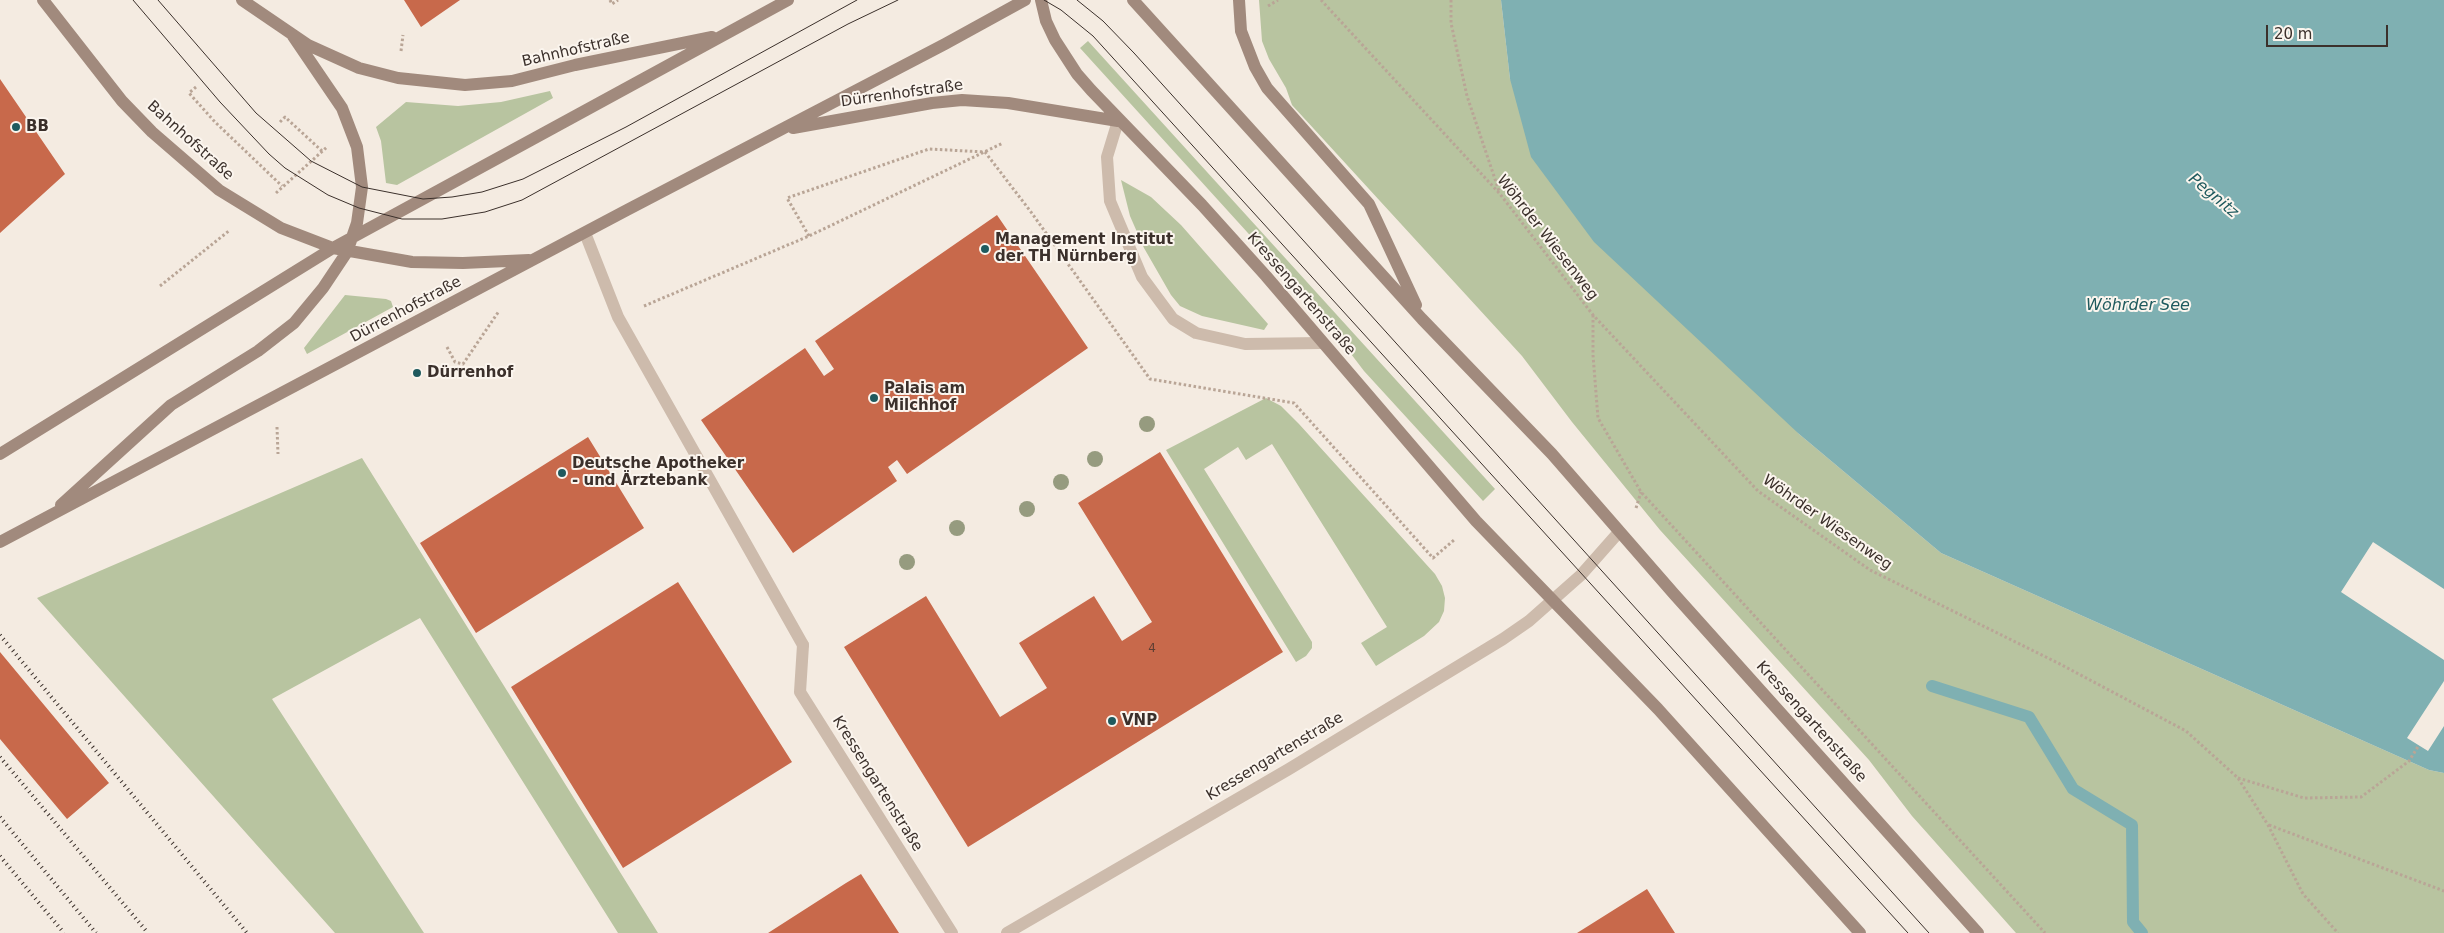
<!DOCTYPE html>
<html>
<head>
<meta charset="utf-8">
<style>
  body { margin:0 }
  #map { position:relative; width:2444px; height:933px; overflow:hidden; background:#f4ebe1; font-family:"DejaVu Sans",sans-serif }
  canvas { display:block }
  .scale { position:absolute; left:2266px; top:25px; width:122px; height:22px; box-sizing:border-box; border:2px solid #3b302b; border-top:0; padding-left:6px; font-size:15px; line-height:18px; white-space:nowrap; color:#3b302b; -webkit-text-stroke:4px #fbf5ee; paint-order:stroke }
</style>
</head>
<body>
<div id="map">
<canvas width="2444" height="933"></canvas>
<div class="scale">20 m</div>
</div>
<script>
const ctx = document.querySelector('canvas').getContext('2d');
ctx.lineJoin = 'round';
function paint(path, color) {
  ctx.fillStyle = color;
  ctx.fill(path, 'evenodd');
}
function poly(rows) {
  const path = new Path2D();
  for (const r of rows) {
    path.moveTo(r[0], r[1]);
    for (let i = 2; i < r.length; i += 2) path.lineTo(r[i], r[i + 1]);
  }
  return path;
}
function stroke(path, color, width, dash) {
  ctx.strokeStyle = color;
  ctx.lineWidth = width;
  ctx.lineCap = dash ? 'butt' : 'round';
  ctx.setLineDash(dash || []);
  ctx.stroke(path);
}
function label(font, color, halo, rows, align = 'center') {
  ctx.font = font + ' "DejaVu Sans",sans-serif';
  ctx.lineWidth = 4;
  ctx.setLineDash([]);
  ctx.textBaseline = 'middle';
  ctx.strokeStyle = halo;
  ctx.fillStyle = color;
  for (const [text, x, y, turn = 0] of rows) {
    ctx.save();
    ctx.translate(x, y);
    ctx.rotate((+turn || 0) * Math.PI / 180);
    ctx.textAlign = isNaN(turn) ? turn : align;
    if (halo) ctx.strokeText(text, 0, 0);
    ctx.fillText(text, 0, 0);
    ctx.restore();
  }
}
const green = poly([
  [1259,0,1501,0,1510,79,1799,434,1941,553,2429,770,2444,773,2444,933,2016,933,1912,816,1869,760,1660,530,1572,422,1522,356,1292,105,1286,88,1269,59,1262,41],
  [1088,41,1495,489,1483,501,1364,371,1316,308,1080,48],
  [550,91,553,98,397,185,386,183,381,141,376,127,406,102,458,106,501,102],
  [1121,180,1151,197,1181,225,1268,324,1264,330,1202,316,1180,306,1171,295,1144,248,1130,216],
  [345,295,386,299,391,301,393,307,307,354,304,348],
  [1266,398,1281,406,1299,424,1435,574,1442,586,1445,598,1444,611,1439,622,1424,636,1376,666,1361,643,1387,627,1272,444,1246,460,1238,447,1204,469,1312,642,1312,648,1306,656,1296,662,1166,450],
  [362,458,658,933,618,933,420,618,272,699,424,933,335,933,37,598]
]);
const water = poly([
  [1501,0,2444,0,2444,773,2429,770,1941,553,1799,434,1594,242,1531,157,1510,79]
]);
const pier = poly([
  [2373,542,2444,589,2444,660,2341,592],
  [2444,681,2444,726,2428,751,2407,738]
]);
const stream = poly([
  [1932,686,2029,717,2073,789,2132,825,2133,922,2142,933]
]);
const building = poly([
  [404,0,460,0,421,27],
  [0,79,65,174,0,233],
  [997,215,1088,348,907,474,897,460,888,467,897,481,793,553,701,420,805,348,824,376,834,369,815,341],
  [588,437,644,528,476,633,420,543],
  [1160,452,1283,652,968,847,844,647,926,596,1000,717,1047,688,1019,643,1094,596,1122,641,1152,622,1078,503],
  [678,582,792,762,623,868,511,687],
  [0,652,109,783,67,819,0,739],
  [861,874,899,933,768,933,846,883],
  [1647,889,1675,933,1577,933]
]);
const path = poly([
  [610,0,612,4,618,0],
  [1321,0,1500,194,1593,315,1758,491,1870,570,2058,663,2186,731,2238,778,2268,825,2303,894,2338,933],
  [1451,0,1451,23,1467,96,1499,191],
  [1268,6,1278,0],
  [401,51,403,35],
  [196,87,189,93,215,122,282,186],
  [280,122,285,117,322,151],
  [276,193,327,147],
  [809,236,787,198,929,149,985,152,1031,212,1150,379,1294,403,1433,558,1454,540],
  [160,286,230,230],
  [644,306,809,236,1003,143],
  [1593,315,1593,355,1598,418,1641,492,2045,933],
  [447,347,455,362,463,364,499,311],
  [277,427,278,454],
  [1636,508,1641,492],
  [2238,778,2304,798,2361,797,2409,761,2419,745],
  [2269,825,2444,891]
]);
const service = poly([
  [1118,121,1107,157,1110,201,1142,277,1173,319,1196,333,1245,344,1321,343],
  [585,233,618,317,803,645]
]);
const minor = poly([
  [803,645,800,692,952,933],
  [1007,933,1289,769,1503,639,1529,621,1581,575,1619,532]
]);
const secondary = poly([
  [43,0,122,101,152,132,219,190,281,228,333,248,412,262,463,263,529,260],
  [242,0,308,45,359,68,398,78,465,85,512,81,575,65,712,37],
  [1041,0,1046,21,1055,40,1077,74,1091,90,1202,205,1266,276,1476,521,1658,709,1860,933],
  [1133,0,1422,319,1552,454,1674,594,1978,933],
  [1239,0,1241,31,1255,67,1267,88,1369,204,1416,305],
  [793,128,932,103,962,100,1008,103,1118,121],
  [0,454,333,248,788,0],
  [61,505,171,405,258,351,294,323,323,288,347,252,357,223,362,187,357,147,342,108,293,36],
  [0,542,627,210,945,44,1025,0]
]);
const tram = poly([
  [133,0,220,102,269,154,285,168,328,195,359,208,402,219,442,219,485,212,522,200,848,24,898,0],
  [158,0,256,113,311,161,362,187,423,199,452,197,482,192,523,179,626,127,857,0],
  [1044,0,1061,10,1093,36,1908,933],
  [1077,0,1103,21,1134,53,1929,933]
]);
const rail = poly([
  [0,635,247,933],
  [0,757,148,933],
  [0,817,96,933],
  [0,856,64,933]
]);
const trees = [
  [1147,424],
  [1095,459],
  [1061,482],
  [1027,509],
  [957,528],
  [907,562]
];
const markers = [
  [16,127,5,"#1f5a5e"],
  [985,249,5,"#1f5a5e"],
  [417,373,5,"#1f5a5e"],
  [874,398,5,"#1f5a5e"],
  [562,473,5,"#1f5a5e"],
  [1112,721,5,"#1f5a5e"]
];
const numberNames = [
  ["4",1152,649]
];
const streetNames = [
  ["Bahnhofstraße",576,50,-13],
  ["Dürrenhofstraße",902,94,-8],
  ["Bahnhofstraße",190,141,42],
  ["Wöhrder Wiesenweg",1547,238,52],
  ["Kressengartenstraße",1301,294,49],
  ["Dürrenhofstraße",406,310,-28],
  ["Wöhrder Wiesenweg",1827,523,35],
  ["Kressengartenstraße",1811,722,48],
  ["Kressengartenstraße",1275,757,-31],
  ["Kressengartenstraße",877,784,58]
];
const poiNames = [
  ["BB",26,127],
  ["Management Institut",995,240],
  ["der TH Nürnberg",995,257],
  ["Dürrenhof",427,373],
  ["Palais am",884,389],
  ["Milchhof",884,406],
  ["Deutsche Apotheker",572,464],
  ["- und Ärztebank",572,481],
  ["VNP",1122,721]
];
const waterNames = [
  ["Pegnitz",2213,196,40],
  ["Wöhrder See",2138,306]
];
paint(green, '#b8c4a0');
paint(water, '#7fb0b2');
paint(pier, '#f4ebe1');
stroke(stream, '#7fb0b2', 12);
paint(building, '#c8694b');
stroke(path, '#b9a596', 3, [2.5, 2.5]);
stroke(service, '#cdbbac', 12);
stroke(minor, '#cdbbac', 12);
stroke(secondary, '#a18a7d', 12);
stroke(tram, '#3b302b', 1);
stroke(rail, '#3b302b', 4, [1, 4]);
ctx.fillStyle = '#969b7f';
for (const [x, y] of trees) {
  ctx.beginPath();
  ctx.arc(x, y, 8, 0, 2 * Math.PI);
  ctx.fill();
}
for (const [x, y, r, color] of markers) {
  const dot = new Path2D();
  dot.arc(x, y, r, 0, 2 * Math.PI);
  ctx.fillStyle = color;
  ctx.fill(dot);
  stroke(dot, '#fbf5ee', 2);
}
label('12px', '#5e3e33', null, numberNames);
label('15px', '#3b302b', '#fbf5ee', streetNames);
label('bold 15px', '#3b302b', '#fbf5ee', poiNames, 'left');
label('italic 16px', '#1f5a5e', '#fbf5ee', waterNames);
</script>
</body>
</html>
